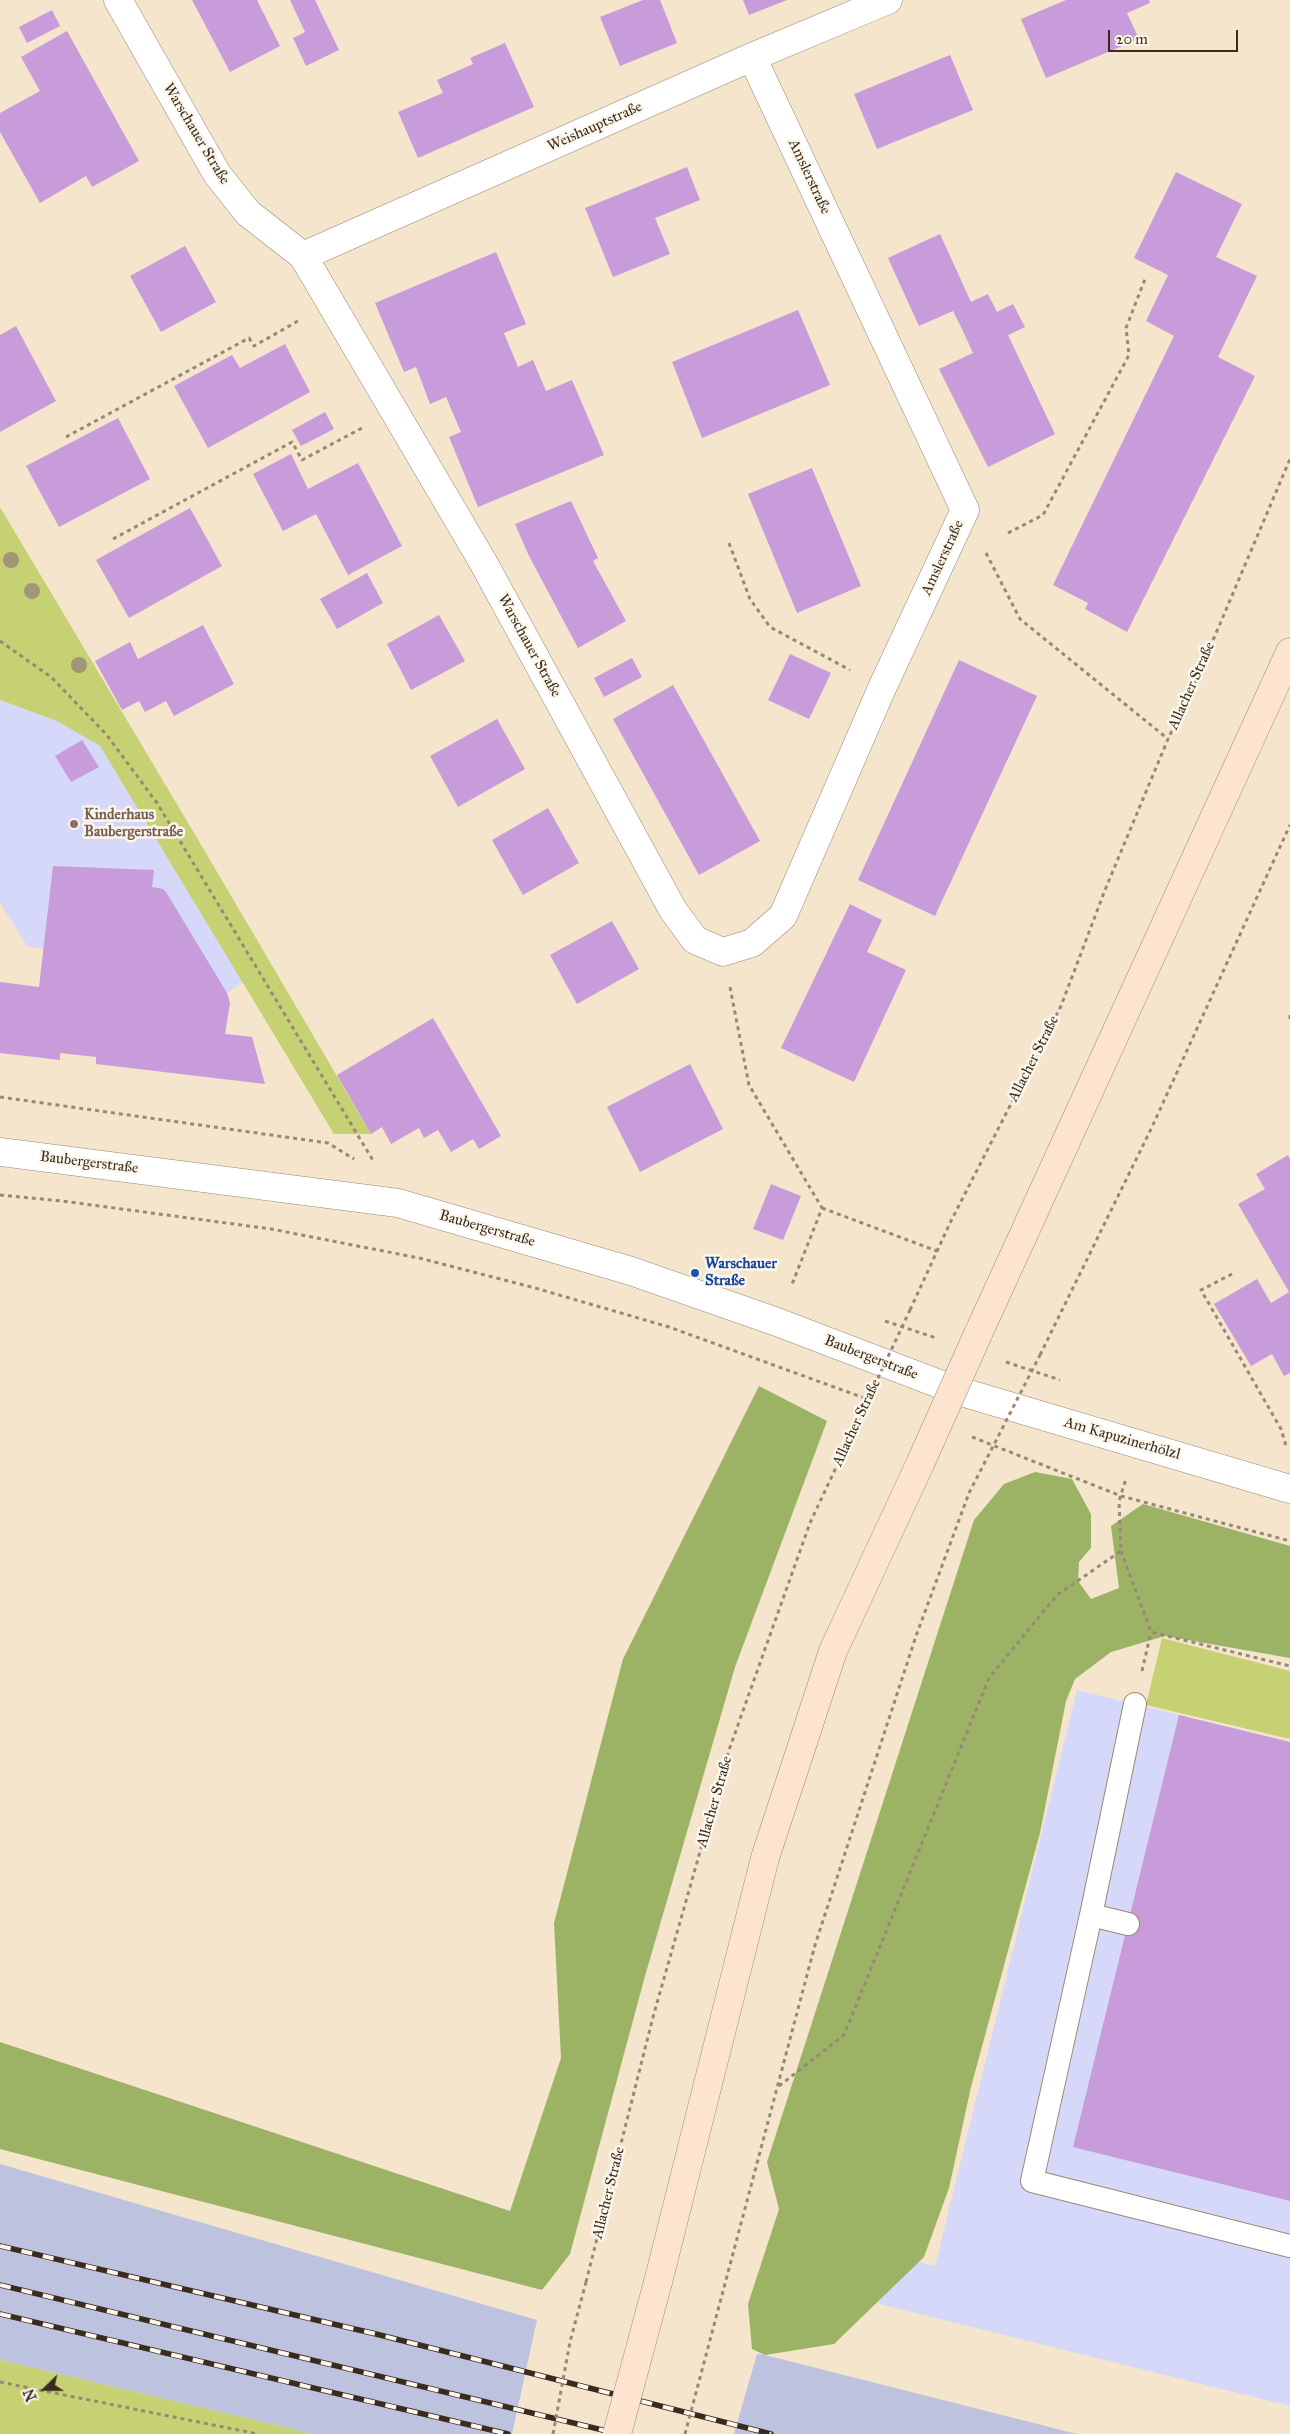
<!DOCTYPE html>
<html>
<head>
<meta charset="utf-8">
<style>
  body { margin:0 }
  #map { position:relative; width:1290px; height:2434px; overflow:hidden; background:#f4e5cc; font-family:"IM FELL Great Primer",serif }
  canvas { display:block }
  .north { position:absolute; left:20px; top:2364px; width:50px; height:50px; -webkit-text-stroke:4px #fbf7ec; paint-order:stroke; rotate:248deg; font-size:14px; font-weight:700; line-height:20px; text-align:center; color:#3b2a1e }
  .north::after { content:''; display:block; margin:auto; width:18px; height:22px; background:#3b2a1e; clip-path:polygon(50% 0,100% 100%,50% 72%,0 100%) }
  .scale { position:absolute; left:1108px; top:30px; width:130px; height:22px; box-sizing:border-box; border:2px solid #3b2a1e; border-top:0; padding-left:6px; font-size:15px; line-height:18px; white-space:nowrap; color:#3b2a1e; -webkit-text-stroke:4px #fbf7ec; paint-order:stroke }
</style>
</head>
<body>
<div id="map">
<canvas width="1290" height="2434"></canvas>
<div class="north">N</div>
<div class="scale">20 m</div>
</div>
<script>
const ctx = document.querySelector('canvas').getContext('2d');
ctx.lineJoin = 'round';
function paint(path, color) {
  ctx.fillStyle = color;
  ctx.fill(path, 'evenodd');
}
function poly(rows) {
  const path = new Path2D();
  for (const r of rows) {
    path.moveTo(r[0], r[1]);
    for (let i = 2; i < r.length; i += 2) path.lineTo(r[i], r[i + 1]);
  }
  return path;
}
function stroke(path, color, width, dash) {
  ctx.strokeStyle = color;
  ctx.lineWidth = width;
  ctx.lineCap = dash ? 'butt' : 'round';
  ctx.setLineDash(dash || []);
  ctx.stroke(path);
}
function label(font, color, halo, rows, align = 'center') {
  ctx.font = font + ' "IM FELL Great Primer",serif';
  ctx.lineWidth = 5;
  ctx.setLineDash([]);
  ctx.textBaseline = 'middle';
  ctx.strokeStyle = halo;
  ctx.fillStyle = color;
  for (const [text, x, y, turn = 0] of rows) {
    ctx.save();
    ctx.translate(x, y);
    ctx.rotate((+turn || 0) * Math.PI / 180);
    ctx.textAlign = isNaN(turn) ? turn : align;
    if (halo) ctx.strokeText(text, 0, 0);
    ctx.fillText(text, 0, 0);
    ctx.restore();
  }
}
const built = poly([
  [0,700,57,721,100,746,243,982,227,993,230,1003,225,1033,251,1037,265,1084,44,948,28,947,0,903],
  [1077,1690,1290,1742,1290,2406,879,2304,891,2255,935,2266]
]);
const industrial = poly([
  [0,2164,537,2320,512,2434,314,2434,0,2360],
  [757,2354,765,2355,1077,2434,734,2434]
]);
const green = poly([
  [0,507,203,848,371,1134,334,1134,100,746,57,721,0,700],
  [1162,1638,1290,1671,1290,1739,1146,1705],
  [0,2360,314,2434,0,2434]
]);
const forest = poly([
  [759,1386,827,1421,735,1667,645,1976,570,2254,542,2290,0,2149,0,2042,510,2211,561,2058,554,1923,623,1659],
  [1035,1472,1072,1479,1091,1514,1091,1548,1079,1562,1078,1581,1091,1599,1119,1588,1111,1526,1143,1504,1290,1546,1290,1658,1165,1636,1111,1652,1075,1679,1066,1701,1040,1833,971,2087,949,2188,924,2257,834,2344,765,2355,752,2349,748,2304,779,2209,767,2162,974,1520,1004,1484]
]);
const building = poly([
  [192,0,257,0,280,46,230,72],
  [290,0,315,0,339,50,306,66,293,38,305,32],
  [643,0,660,0,677,43,620,66,600,17],
  [743,0,787,0,749,15],
  [1066,0,1149,0,1150,3,1127,13,1139,39,1046,78,1021,19],
  [52,10,60,26,27,43,19,27],
  [67,31,139,161,92,187,86,176,40,203,0,132,0,113,40,91,21,57],
  [505,43,534,107,418,158,398,112,443,93,437,80,473,64,470,58],
  [950,55,973,110,877,149,854,94],
  [687,167,700,200,655,218,670,254,613,277,585,208],
  [1176,172,1242,204,1216,257,1257,276,1218,357,1255,376,1127,632,1085,609,1088,603,1053,585,1174,336,1146,321,1168,275,1134,258],
  [940,234,971,302,988,294,997,312,1013,304,1025,327,1008,335,1055,434,988,467,939,369,973,353,962,329,953,311,919,326,888,258],
  [185,246,216,302,161,332,130,276],
  [496,252,526,324,504,333,518,367,533,360,546,391,572,380,604,455,478,507,449,437,461,432,446,397,430,404,416,367,404,372,375,303],
  [798,310,830,385,702,438,672,362],
  [16,326,56,401,0,432,0,335],
  [285,344,310,392,208,448,174,386,232,355,240,368],
  [325,412,334,429,301,446,292,430],
  [118,418,150,479,59,527,26,466],
  [291,454,308,489,358,463,402,546,348,575,316,514,283,531,253,474],
  [812,468,861,586,797,613,748,494],
  [571,501,598,558,593,561,626,621,578,648,529,556,515,524],
  [190,508,222,566,129,618,96,560],
  [367,573,383,603,337,629,320,599],
  [439,615,465,661,411,690,387,644],
  [203,625,234,684,174,716,166,701,145,712,139,701,122,710,95,661,130,642,138,659],
  [790,654,831,673,809,719,768,700],
  [632,658,642,677,604,697,594,678],
  [959,660,1037,696,935,916,858,880],
  [673,685,760,841,699,875,613,719],
  [497,719,525,769,458,807,430,756],
  [82,740,99,767,71,782,55,756],
  [548,808,579,863,523,895,492,840],
  [53,866,154,870,152,887,163,889,166,892,227,993,230,1003,225,1034,252,1037,265,1084,96,1064,96,1057,60,1053,60,1060,0,1053,0,982,39,987],
  [850,904,882,920,867,952,906,970,854,1082,781,1048],
  [612,921,639,969,577,1004,550,955],
  [433,1018,501,1136,479,1149,473,1139,451,1152,438,1130,424,1138,419,1128,391,1144,382,1127,371,1134,337,1075],
  [690,1064,723,1129,640,1172,607,1107],
  [1288,1155,1290,1159,1290,1373,1284,1376,1272,1354,1251,1366,1214,1304,1257,1279,1271,1303,1289,1292,1238,1204,1265,1189,1256,1174],
  [771,1184,801,1196,783,1240,753,1229],
  [1179,1715,1290,1742,1290,2201,1073,2147]
]);
const path = poly([
  [66,437,249,338,254,346,298,321],
  [1008,533,1043,515,1129,355,1126,328,1145,279],
  [113,539,292,442,302,460,362,428],
  [729,543,750,599,770,627,850,670],
  [986,553,1020,619,1168,739],
  [0,641,51,677,106,734,157,803,374,1162],
  [730,987,749,1085,822,1208,791,1287],
  [1290,1015,1290,1019],
  [0,1097,328,1143,354,1159],
  [0,1195,62,1201,271,1229,419,1258,535,1288,669,1327,867,1399],
  [822,1208,937,1251],
  [1232,1274,1201,1290,1281,1429,1287,1449],
  [910,1310,950,1223,1061,1006,1105,890,1168,739,1197,678,1290,459],
  [885,1321,936,1338],
  [1040,1355,1152,1127,1290,825],
  [1006,1362,1060,1380],
  [972,1437,1121,1496,1290,1541],
  [1121,1551,1151,1632,1290,1666],
  [1142,1671,1151,1632],
  [779,2086,844,2035,989,1678,1057,1595,1121,1551,1119,1501,1126,1479],
  [586,2282,653,2017,729,1750,810,1523,854,1429],
  [722,2295,815,1945,916,1636,969,1493],
  [0,2382,258,2434]
]);
const service = poly([
  [1091,1915,1135,1704],
  [1128,1924,1091,1915,1032,2181,1290,2246]
]);
const minor = poly([
  [118,0,217,174,248,213,303,256,483,562,673,910,695,940,723,952,752,943,783,916,882,688,965,510,752,57],
  [303,256,752,57,888,0]
]);
const tertiary = poly([
  [0,1152,398,1203,631,1271,777,1322,955,1390,1290,1489]
]);
const secondary = poly([
  [978,1334,1290,652],
  [658,2282,765,1858,833,1651,920,1464]
]);
const rail = poly([
  [0,2246,376,2334,771,2434],
  [0,2285,619,2434],
  [0,2314,508,2434]
]);
const pathBridge = poly([
  [854,1429,910,1310],
  [969,1493,1040,1355],
  [553,2434,570,2342,586,2282],
  [685,2434,722,2295]
]);
const secondaryBridge = poly([
  [920,1464,978,1334],
  [617,2434,658,2282]
]);
const trees = [
  [11,560],
  [32,591],
  [79,665]
];
const markers = [
  [74,824,5,"#8d6e63"],
  [695,1273,5,"#1a4fb4"]
];
const streetNames = [
  ["Weishauptstraße",595,127,-24],
  ["Warschauer Straße",196,134,59],
  ["Amslerstraße",809,177,65],
  ["Amslerstraße",943,558,-65],
  ["Warschauer Straße",529,646,61],
  ["Allacher Straße",1192,686,-66],
  ["Allacher Straße",1034,1059,-63],
  ["Baubergerstraße",89,1163,7],
  ["Baubergerstraße",487,1229,16],
  ["Baubergerstraße",871,1358,21],
  ["Allacher Straße",857,1423,-65],
  ["Am Kapuzinerhölzl",1122,1439,16],
  ["Allacher Straße",715,1802,-74],
  ["Allacher Straße",609,2193,-76]
];
const educationNames = [
  ["Kinderhaus",84,815],
  ["Baubergerstraße",84,832]
];
const transitNames = [
  ["Warschauer",705,1264],
  ["Straße",705,1281]
];
paint(built, '#d5d8f9');
paint(industrial, '#bdc3de');
paint(green, '#c5d173');
paint(forest, '#9cb365');
paint(building, '#c89cda');
stroke(service, '#988875', 24);
stroke(minor, '#988875', 29);
stroke(tertiary, '#988875', 29);
stroke(secondary, '#988875', 29);
stroke(path, '#988875', 3, [4, 4]);
stroke(service, '#fff', 22);
stroke(minor, '#fff', 28);
stroke(tertiary, '#fff', 28);
stroke(secondary, '#fde4d1', 28);
stroke(rail, '#3b2a1e', 5.5);
stroke(rail, '#fbf7ec', 4, [11]);
stroke(secondaryBridge, '#988875', 29, []);
stroke(pathBridge, '#988875', 3, [4, 4]);
stroke(secondaryBridge, '#fde4d1', 28);
ctx.fillStyle = '#a29578';
for (const [x, y] of trees) {
  ctx.beginPath();
  ctx.arc(x, y, 8, 0, 2 * Math.PI);
  ctx.fill();
}
for (const [x, y, r, color] of markers) {
  const dot = new Path2D();
  dot.arc(x, y, r, 0, 2 * Math.PI);
  ctx.fillStyle = color;
  ctx.fill(dot);
  stroke(dot, '#fbf7ec', 2);
}
label('15px', '#3b2a1e', '#fbf7ec', streetNames);
label('bold 15px', '#785e54', '#fbf7ec', educationNames, 'left');
label('bold 15px', '#164399', '#fbf7ec', transitNames, 'left');
</script>
</body>
</html>
